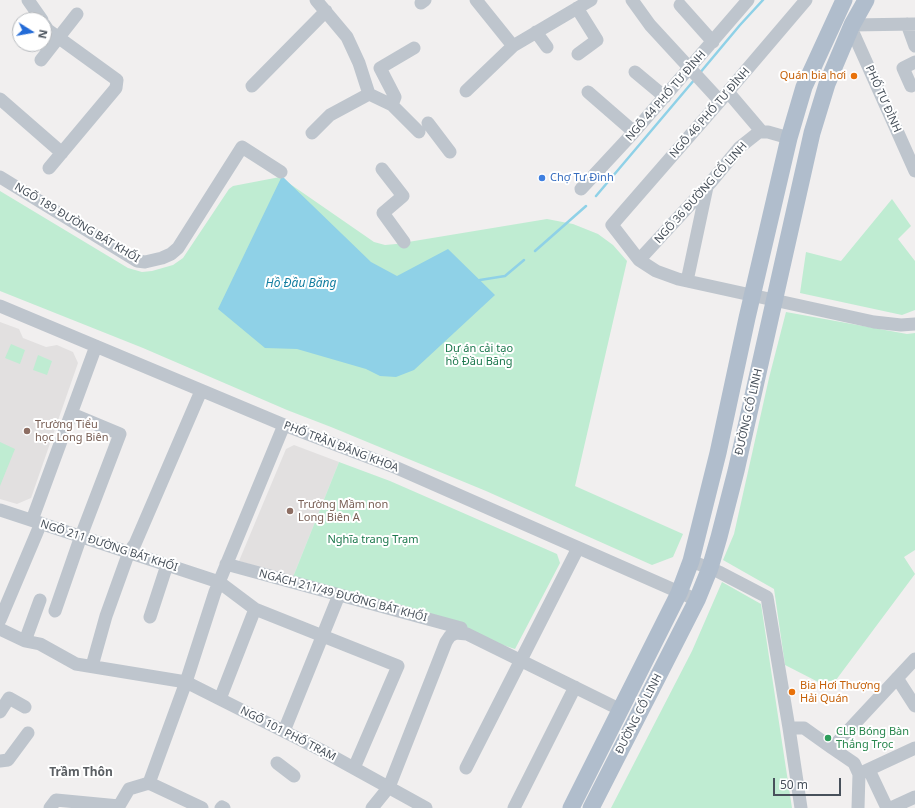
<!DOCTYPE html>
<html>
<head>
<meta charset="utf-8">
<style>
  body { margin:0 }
  #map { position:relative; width:915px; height:808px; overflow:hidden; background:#f1efef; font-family:"Noto Sans",sans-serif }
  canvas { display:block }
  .north { position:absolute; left:12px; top:12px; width:40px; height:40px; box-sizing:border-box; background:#fff; border:1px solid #b6b9bd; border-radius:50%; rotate:101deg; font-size:11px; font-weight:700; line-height:16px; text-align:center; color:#48515b }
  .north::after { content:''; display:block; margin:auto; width:14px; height:18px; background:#236bd7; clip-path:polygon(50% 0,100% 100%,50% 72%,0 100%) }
  .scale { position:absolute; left:773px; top:778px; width:68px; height:18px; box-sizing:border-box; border:2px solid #48515b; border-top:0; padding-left:5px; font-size:12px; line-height:14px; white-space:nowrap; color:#48515b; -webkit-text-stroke:3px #fff; paint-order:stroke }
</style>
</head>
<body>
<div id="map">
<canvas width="915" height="808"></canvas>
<div class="north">N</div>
<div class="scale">50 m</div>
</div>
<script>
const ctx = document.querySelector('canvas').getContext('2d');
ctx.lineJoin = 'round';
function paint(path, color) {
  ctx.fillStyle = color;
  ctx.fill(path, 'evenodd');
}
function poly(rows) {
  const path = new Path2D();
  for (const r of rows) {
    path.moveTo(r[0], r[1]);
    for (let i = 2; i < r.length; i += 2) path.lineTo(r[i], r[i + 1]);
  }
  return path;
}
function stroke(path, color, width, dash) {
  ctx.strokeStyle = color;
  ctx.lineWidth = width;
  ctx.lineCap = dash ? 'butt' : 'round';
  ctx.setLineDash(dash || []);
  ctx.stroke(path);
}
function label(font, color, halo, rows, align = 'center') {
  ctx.font = font + ' "Noto Sans",sans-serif';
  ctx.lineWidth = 4;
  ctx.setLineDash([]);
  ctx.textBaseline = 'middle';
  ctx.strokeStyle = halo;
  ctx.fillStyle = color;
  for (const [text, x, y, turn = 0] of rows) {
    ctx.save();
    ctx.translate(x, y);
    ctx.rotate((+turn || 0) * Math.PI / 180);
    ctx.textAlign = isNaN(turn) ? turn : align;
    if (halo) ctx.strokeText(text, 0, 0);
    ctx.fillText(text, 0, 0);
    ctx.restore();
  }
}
const education = poly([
  [0,322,19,329,23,338,46,347,57,345,73,352,78,363,31,498,17,504,0,499],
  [294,445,339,462,293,577,239,561,286,449]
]);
const green = poly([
  [280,177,374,242,385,245,396,244,547,219,573,224,598,234,613,245,627,261,575,486,683,534,673,557,652,565,486,491,331,427,287,410,143,348,0,291,0,191,128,268,142,272,152,271,173,265,183,258,229,189,233,186],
  [892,199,911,226,898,239,915,261,915,310,902,315,800,293,806,252,841,261],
  [786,312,907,334,915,333,915,550,904,557,915,574,830,688,785,665,774,589,723,560,734,534,769,378],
  [11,344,25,350,20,364,5,358],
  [38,355,52,361,47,375,33,370],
  [0,442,15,449,0,486],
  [339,462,390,481,557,554,560,563,515,649,293,577],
  [722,582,761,604,792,808,611,808,692,651]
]);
const water = poly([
  [282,176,371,262,397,276,448,249,495,295,414,370,396,377,380,376,366,369,297,349,265,348,218,309]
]);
const stream = poly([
  [699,74,740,25,763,0],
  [596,196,695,79],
  [535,251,586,206],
  [480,280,505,276,524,260]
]);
const minor = poly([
  [28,0,42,20],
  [316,0,347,37,359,63,369,94,392,105,419,132],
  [476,0,513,46],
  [632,0,650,25,720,101],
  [806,0,720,101,612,225,639,260,656,271,678,279,874,322,901,325,915,324],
  [421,3,425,0],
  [680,5,713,42],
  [577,8,597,40,578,54],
  [44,24,48,30,117,80,116,88,49,168],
  [907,24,915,46],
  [852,25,915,24],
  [851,28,915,171],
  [536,32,547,47],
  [41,60,77,14],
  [635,72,665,97],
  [252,86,326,11],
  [911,86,903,68,915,62],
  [466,91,513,46,591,0],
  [588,92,634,132],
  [728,92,762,132],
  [0,99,62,153],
  [392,105,395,97,380,68,414,48],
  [428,123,450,152],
  [312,133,330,115,369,94],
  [382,169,403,196,383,213,404,242],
  [0,177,137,261,145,262,162,258,171,254,178,248,242,147,281,172],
  [581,189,634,132,748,0],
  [639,260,711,182,740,147,759,132,768,132,789,138],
  [687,281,707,187],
  [0,306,284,425,397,468,697,600],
  [0,510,219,582,255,609,398,666,354,768],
  [32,520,96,346],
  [691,561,719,572,767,597,789,728,801,808],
  [226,564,461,628],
  [55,611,81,536,120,434,72,414],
  [150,617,167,565],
  [0,620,41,523],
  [0,629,25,641,40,644,76,664,186,682,321,750,426,808],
  [25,641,40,600],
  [92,666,106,616,129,552,135,544,201,391],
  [897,678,915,706],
  [220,699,255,609],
  [0,712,9,698,25,707],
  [789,728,804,728,832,748,915,659],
  [284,731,339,595],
  [832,748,854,763,859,774,858,808],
  [0,761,8,760,28,733],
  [277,763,294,776],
  [466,768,578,548],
  [869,770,887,808],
  [859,774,915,748],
  [149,783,186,682,215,592,284,425],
  [50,808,56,800,119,806,129,789,149,783,202,808],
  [221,808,222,807,224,808],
  [372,808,389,787,446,642,450,636,456,633,467,634,621,710],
  [514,808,575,687],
  [891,808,915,797]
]);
const major = poly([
  [571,808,679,593,691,561,718,453,747,318,789,138,804,87,844,0],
  [591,808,697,600,710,568,719,537,736,471,812,133,827,84,852,25,866,0]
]);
const markers = [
  [854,76,4,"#e8710a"],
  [542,178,4,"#3f7fe0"],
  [27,431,4,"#8d6e63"],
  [290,511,4,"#8d6e63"],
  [792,692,4,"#e8710a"],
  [828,738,4,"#2e9e5b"]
];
const foodNames = [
  ["Quán bia hơi",846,76],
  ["Bia Hơi Thượng",800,686,"left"],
  ["Hải Quán",800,699,"left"]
];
const streetNames = [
  ["NGÕ 44 PHỐ TƯ ĐÌNH",666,96,-49],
  ["PHỐ TƯ ĐÌNH",883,99,66],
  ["NGÕ 46 PHỐ TƯ ĐÌNH",710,113,-49],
  ["NGÕ 36 ĐƯỜNG CỔ LINH",701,193,-48],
  ["NGÕ 189 ĐƯỜNG BÁT KHỐI",77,223,31],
  ["ĐƯỜNG CỔ LINH",749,412,-77],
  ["PHỐ TRẦN ĐĂNG KHOA",341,447,21],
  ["NGÕ 211 ĐƯỜNG BÁT KHỐI",109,546,18],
  ["NGÁCH 211/49 ĐƯỜNG BÁT KHỐI",343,596,15],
  ["ĐƯỜNG CỔ LINH",639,714,-63],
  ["NGÕ 101 PHỐ TRẠM",288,734,27]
];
const shopNames = [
  ["Chợ Tư Đình",550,178]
];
const parkNames = [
  ["Dự án cải tạo",479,349],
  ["hồ Đầu Băng",479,362],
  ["Nghĩa trang Trạm",373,540]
];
const educationNames = [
  ["Trường Tiểu",35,425],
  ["học Long Biên",35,438],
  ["Trường Mầm non",298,505],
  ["Long Biên A",298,518]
];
const leisureNames = [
  ["CLB Bóng Bàn",836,732],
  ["Thắng Trọc",836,745]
];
const waterNames = [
  ["Hồ Đầu Băng",301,284]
];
const neighbourhoodNames = [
  ["Trầm Thôn",81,773]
];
paint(education, '#e2e0e0');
paint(green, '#bfecd2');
paint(water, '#8fd1e7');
stroke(stream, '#8fd1e7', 2.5);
stroke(minor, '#bec5cd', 13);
stroke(major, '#b0bdcc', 17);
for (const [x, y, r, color] of markers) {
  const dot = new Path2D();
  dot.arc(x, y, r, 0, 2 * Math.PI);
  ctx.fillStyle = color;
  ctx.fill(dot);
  stroke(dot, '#fff', 1.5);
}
label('11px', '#c56008', '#fff', foodNames, 'right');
label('11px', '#48515b', '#fff', streetNames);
label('11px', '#366cbe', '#fff', shopNames, 'left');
label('11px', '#1c784d', '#fff', parkNames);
label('11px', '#785e54', '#fff', educationNames, 'left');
label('11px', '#27864d', '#fff', leisureNames, 'left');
label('italic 12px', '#147fa1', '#fff', waterNames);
label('bold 12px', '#5b5f63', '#fff', neighbourhoodNames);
</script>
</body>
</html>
